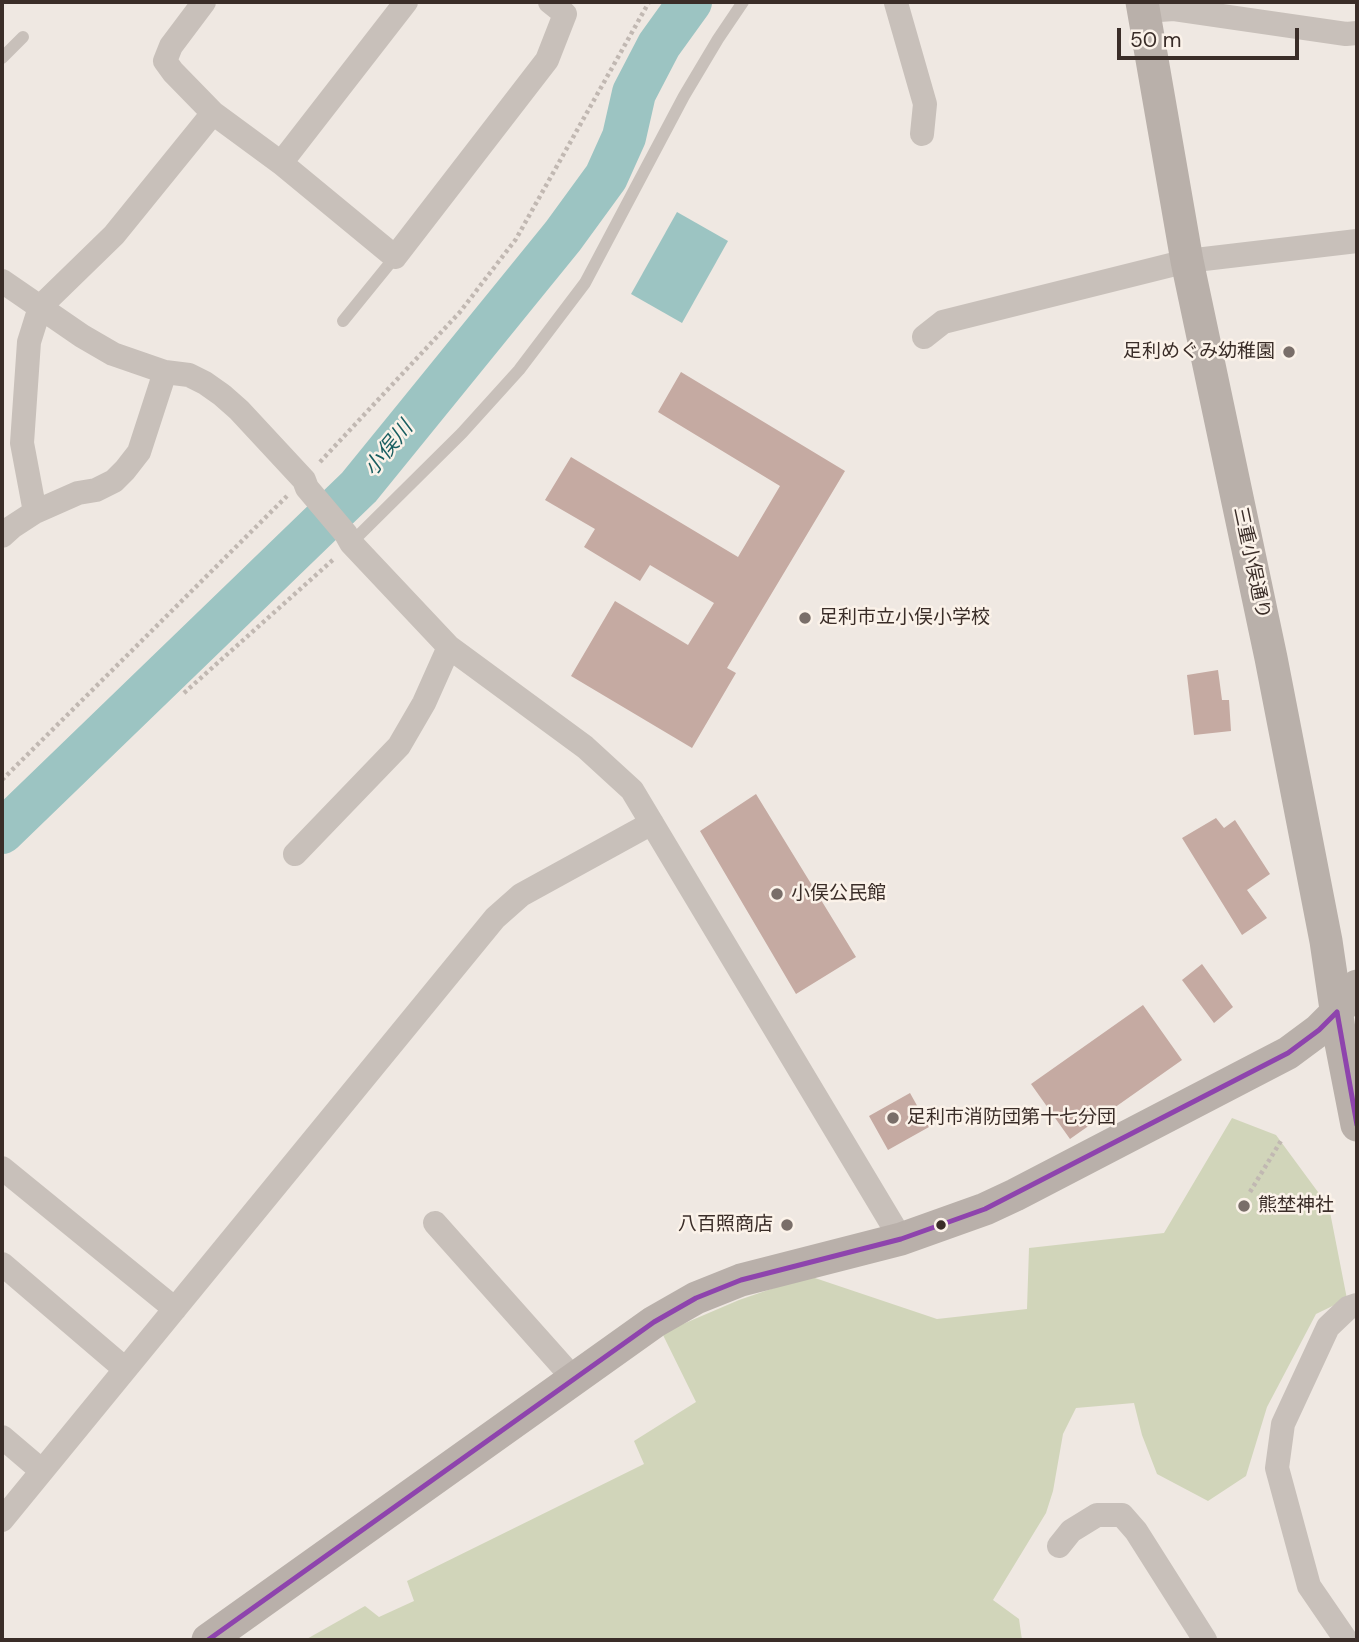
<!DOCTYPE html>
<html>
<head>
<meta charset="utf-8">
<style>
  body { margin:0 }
  #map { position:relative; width:1359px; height:1642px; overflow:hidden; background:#efe8e2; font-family:"DM Sans",sans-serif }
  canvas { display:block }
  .frame { position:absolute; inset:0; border:4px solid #3a2d28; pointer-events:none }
  .scale { position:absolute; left:1117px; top:28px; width:182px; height:32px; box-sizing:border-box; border:4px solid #3a2d28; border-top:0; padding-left:9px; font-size:21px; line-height:24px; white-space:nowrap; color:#3a2d28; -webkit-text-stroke:5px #fbf2e9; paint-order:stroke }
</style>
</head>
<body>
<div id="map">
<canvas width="1359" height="1642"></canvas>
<div class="frame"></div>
<div class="scale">50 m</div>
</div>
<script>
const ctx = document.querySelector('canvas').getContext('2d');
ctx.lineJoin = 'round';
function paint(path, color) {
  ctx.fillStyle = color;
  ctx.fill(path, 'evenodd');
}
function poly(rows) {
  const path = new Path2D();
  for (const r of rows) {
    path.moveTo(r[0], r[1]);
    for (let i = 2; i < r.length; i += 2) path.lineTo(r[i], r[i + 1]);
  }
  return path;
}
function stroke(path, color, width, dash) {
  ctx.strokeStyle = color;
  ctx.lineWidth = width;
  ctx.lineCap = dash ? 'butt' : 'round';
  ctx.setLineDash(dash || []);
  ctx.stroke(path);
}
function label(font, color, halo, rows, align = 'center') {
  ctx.font = font + ' "DM Sans","Noto Sans JP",sans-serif';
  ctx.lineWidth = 5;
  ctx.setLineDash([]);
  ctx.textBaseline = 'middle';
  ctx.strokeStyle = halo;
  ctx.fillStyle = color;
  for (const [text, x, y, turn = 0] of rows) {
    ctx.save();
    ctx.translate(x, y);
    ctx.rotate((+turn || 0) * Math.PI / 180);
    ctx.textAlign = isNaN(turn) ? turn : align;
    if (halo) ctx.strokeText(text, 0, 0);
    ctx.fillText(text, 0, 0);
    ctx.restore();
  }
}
const green = poly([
  [1232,1118,1276,1135,1329,1207,1347,1299,1316,1314,1267,1407,1246,1476,1208,1501,1157,1474,1142,1435,1134,1403,1076,1408,1063,1434,1053,1491,1046,1513,993,1600,1019,1619,1022,1640,305,1640,365,1606,379,1617,414,1601,407,1581,644,1464,634,1441,696,1402,662,1333,739,1300,809,1276,937,1319,1027,1309,1029,1248,1164,1233]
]);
const water = poly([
  [677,212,728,241,682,323,631,294]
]);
const river = poly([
  [2,832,359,487,563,236,606,177,624,137,634,93,659,45,690,2]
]);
const building = poly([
  [681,372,845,471,727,668,736,673,692,748,571,676,615,601,688,645,714,603,650,565,640,581,584,547,595,529,545,500,571,457,738,557,780,486,658,412],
  [1218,670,1222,700,1229,700,1231,731,1194,735,1187,675],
  [756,794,856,957,796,994,700,831],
  [1216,818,1224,828,1235,820,1270,874,1247,890,1267,918,1242,935,1182,838],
  [1202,964,1233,1007,1214,1023,1182,980],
  [1143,1005,1182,1060,1070,1139,1031,1084],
  [910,1093,929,1127,888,1150,869,1116]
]);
const path = poly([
  [320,462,460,312,516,239,649,2],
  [184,693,335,558],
  [2,780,287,496],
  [1250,1192,1282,1139]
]);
const lane = poly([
  [2,58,23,37],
  [343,321,395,257],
  [351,543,462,433,519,370,585,283,684,96,718,39,743,2]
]);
const street = poly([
  [204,2,171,46,165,61,173,72,213,113,281,163,395,257,547,60,565,14,550,2],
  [896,3,925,104,922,134],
  [1144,11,1174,9,1346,34,1357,33],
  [281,163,406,2],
  [2,281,82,336,113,354,165,372,189,375,205,383,222,395,239,410,304,480,307,488,346,534,351,543,449,647,585,747,632,790,901,1239],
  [924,337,943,322,1187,261,1357,241],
  [35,512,22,443,29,342,40,307,114,235,213,113],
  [2,536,12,527,35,512,78,493,96,490,114,481,125,470,139,452,165,372],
  [295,854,399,746,424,703,449,647],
  [2,1168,175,1309],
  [435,1223,574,1379],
  [2,1264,125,1369],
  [2,1437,42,1471],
  [2,1520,495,918,521,895,652,823],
  [1059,1546,1071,1531,1097,1515,1122,1515,1136,1531,1205,1640],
  [1346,1640,1309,1586,1277,1468,1283,1424,1328,1327,1348,1308,1357,1305]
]);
const secondary = poly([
  [1142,2,1187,261,1271,658,1326,941,1341,1043,1357,1125],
  [208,1640,654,1322,696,1298,741,1280,901,1239,985,1209,1015,1195,1288,1053,1319,1030,1337,1012,1357,986]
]);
const bus1 = poly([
  [1337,1012,1357,1125],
  [208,1640,654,1322,696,1298,741,1280,901,1239,985,1209,1288,1053,1319,1030,1337,1012]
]);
const markers = [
  [1289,352,7,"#796e69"],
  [805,618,7,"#796e69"],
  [777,894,7,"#796e69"],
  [893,1118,7,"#796e69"],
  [1244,1206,7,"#796e69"],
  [787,1225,7,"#796e69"],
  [941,1225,6,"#3a2d28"]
];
const poiNames = [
  ["足利めぐみ幼稚園",1275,352,"right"],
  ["足利市立小俣小学校",819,618],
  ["小俣公民館",791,894],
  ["足利市消防団第十七分団",907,1118],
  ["熊埜神社",1258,1206],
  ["八百照商店",773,1225,"right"]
];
const streetNames = [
  ["三重小俣通り",1251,563,78]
];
const waterNames = [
  ["小俣川",389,449,-51]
];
paint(green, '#d1d5ba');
paint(water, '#9cc4c2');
stroke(river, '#9cc4c2', 44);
paint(building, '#c5aaa2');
stroke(path, '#c1b8b2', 4.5, [3.5, 3.5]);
stroke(lane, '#c8c0ba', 12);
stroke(street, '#c8c0ba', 24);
stroke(secondary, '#b9b0aa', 33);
stroke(bus1, '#8e44ad', 5);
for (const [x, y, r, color] of markers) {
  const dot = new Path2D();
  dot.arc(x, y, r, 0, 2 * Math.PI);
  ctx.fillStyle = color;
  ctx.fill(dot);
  stroke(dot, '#fbf2e9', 2.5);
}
label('19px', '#3a2d28', '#fbf2e9', poiNames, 'left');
label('19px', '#3a2d28', '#fbf2e9', streetNames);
label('italic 21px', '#195e60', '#fbf2e9', waterNames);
</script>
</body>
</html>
